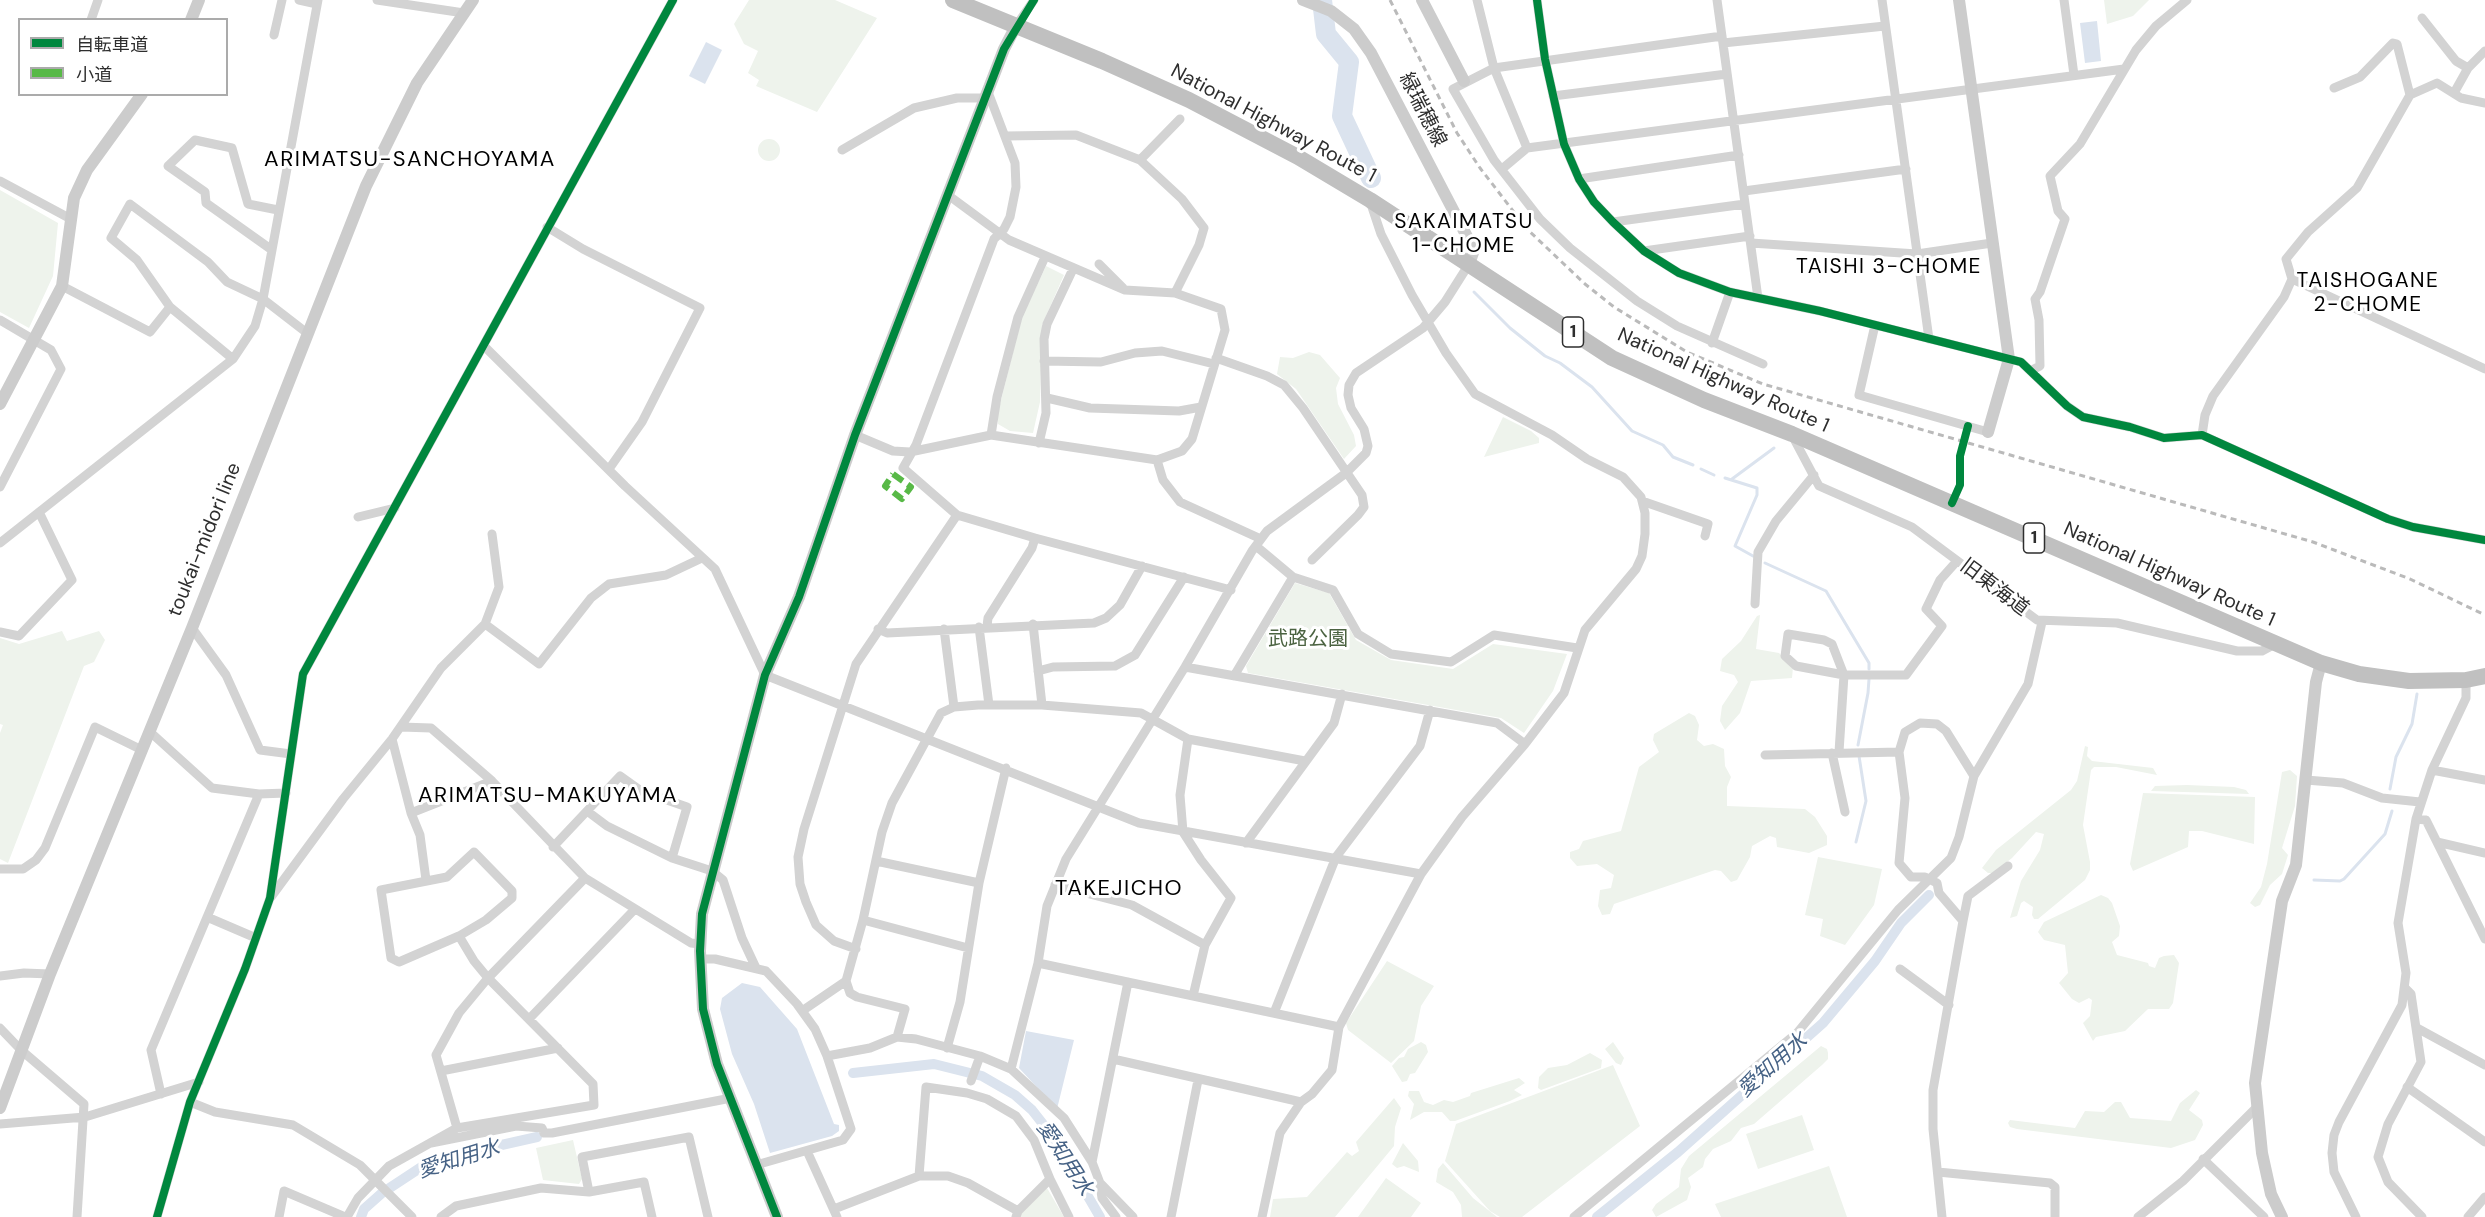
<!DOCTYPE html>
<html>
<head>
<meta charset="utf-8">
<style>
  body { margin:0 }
  #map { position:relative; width:2485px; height:1217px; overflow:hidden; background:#fff; font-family:"DM Sans","Noto Sans JP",sans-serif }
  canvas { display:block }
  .legend { position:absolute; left:18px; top:18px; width:210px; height:78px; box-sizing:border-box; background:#fff; border:2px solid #ababab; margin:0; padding:8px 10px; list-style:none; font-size:18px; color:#2e2e2e }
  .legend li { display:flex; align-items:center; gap:12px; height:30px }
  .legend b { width:30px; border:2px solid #ababab }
</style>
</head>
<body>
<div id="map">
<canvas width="2485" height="1217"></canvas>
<ul class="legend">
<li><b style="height:8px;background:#00873e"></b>自転車道</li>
<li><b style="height:8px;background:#58b947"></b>小道</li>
</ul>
</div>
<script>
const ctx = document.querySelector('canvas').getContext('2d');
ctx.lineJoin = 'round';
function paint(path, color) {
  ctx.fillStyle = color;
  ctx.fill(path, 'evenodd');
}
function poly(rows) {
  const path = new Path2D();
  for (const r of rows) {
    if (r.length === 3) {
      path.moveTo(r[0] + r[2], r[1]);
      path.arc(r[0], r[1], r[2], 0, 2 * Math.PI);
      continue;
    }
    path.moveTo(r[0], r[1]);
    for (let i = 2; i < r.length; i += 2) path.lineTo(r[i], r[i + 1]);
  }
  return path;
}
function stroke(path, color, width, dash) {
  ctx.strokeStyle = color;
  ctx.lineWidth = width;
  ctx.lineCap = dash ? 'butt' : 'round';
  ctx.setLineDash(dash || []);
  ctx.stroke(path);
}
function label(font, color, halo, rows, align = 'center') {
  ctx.font = font + ' "DM Sans","Noto Sans JP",sans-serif';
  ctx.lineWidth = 6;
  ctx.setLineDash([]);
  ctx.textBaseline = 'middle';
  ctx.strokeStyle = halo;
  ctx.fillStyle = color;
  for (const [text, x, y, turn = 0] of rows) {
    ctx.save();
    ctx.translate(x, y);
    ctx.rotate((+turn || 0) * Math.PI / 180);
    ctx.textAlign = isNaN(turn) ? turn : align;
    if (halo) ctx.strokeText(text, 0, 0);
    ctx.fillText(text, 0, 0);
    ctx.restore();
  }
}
const green = poly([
  [749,0,835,0,877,18,817,112,756,86,759,80,748,73,758,51,744,44,734,24],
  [2104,0,2149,0,2133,16,2107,24],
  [769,150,11],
  [0,190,58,223,53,276,29,328,0,312],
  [1046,266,1064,275,1042,325,1040,402,1033,433,1010,431,998,424,998,412,1022,317],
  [1309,352,1320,355,1340,378,1336,388,1338,404,1354,435,1356,446,1344,459,1296,389,1277,374,1280,357,1293,358],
  [1503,417,1531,431,1539,438,1539,443,1484,457],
  [1295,583,1329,593,1356,640,1391,660,1453,669,1493,644,1567,654,1553,691,1524,733,1501,718,1248,673,1246,666],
  [1760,615,1756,649,1779,653,1793,667,1792,678,1751,681,1740,713,1725,730,1720,721,1722,706,1738,682,1734,675,1720,671,1722,659,1741,641,1757,616],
  [62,631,67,641,99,631,105,640,94,662,84,666,8,863,0,859,0,733,3,725,0,724,0,638,19,644],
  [1689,713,1695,716,1699,725,1697,740,1704,746,1713,744,1724,749,1725,766,1731,777,1727,787,1727,806,1805,809,1815,817,1827,836,1827,845,1809,853,1777,847,1776,838,1770,836,1752,846,1750,857,1737,880,1731,882,1721,871,1715,870,1614,904,1610,914,1602,915,1598,906,1600,890,1611,888,1614,875,1597,864,1577,866,1570,858,1570,852,1579,849,1583,841,1621,831,1639,767,1659,752,1653,740,1654,734],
  [2085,746,2088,747,2087,756,2092,761,2153,768,2157,775,2116,767,2094,767,2091,770,2083,825,2090,862,2090,870,2085,880,2038,919,2034,919,2032,915,2033,907,2024,901,2021,903,2017,916,2010,918,2021,881,2040,850,2044,834,2036,832,2012,858,1993,873,1988,873,1982,868,1996,850,2071,790,2077,781],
  [2290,770,2297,776,2295,806,2282,848,2288,855,2282,874,2270,885,2260,905,2255,907,2250,903,2261,887,2267,864,2282,772],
  [2187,785,2234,787,2246,790,2249,794,2151,791,2155,786],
  [2143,793,2255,797,2254,844,2202,831,2189,831,2188,847,2133,871,2130,864],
  [1818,857,1882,869,1874,905,1845,945,1820,936,1823,919,1805,915],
  [2101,895,2108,898,2112,903,2120,926,2119,936,2112,942,2117,955,2148,963,2149,966,2155,968,2159,958,2164,956,2174,955,2179,963,2173,1003,2169,1009,2148,1009,2125,1031,2096,1037,2093,1041,2083,1023,2090,1016,2092,1000,2089,998,2079,1003,2072,999,2059,983,2068,973,2065,945,2044,940,2038,932,2044,922],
  [1387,961,1434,986,1421,1006,1414,1041,1391,1063,1348,1030,1346,1023],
  [1421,1042,1426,1045,1428,1052,1415,1073,1410,1074,1407,1081,1402,1082,1392,1066,1399,1058,1404,1057,1408,1049],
  [1613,1042,1624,1058,1621,1065,1616,1063,1605,1049],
  [1821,1046,1827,1049,1828,1053,1828,1059,1822,1065,1754,1124,1741,1128,1731,1141,1713,1149,1705,1159,1703,1167,1688,1178,1691,1187,1687,1200,1656,1217,1652,1210,1656,1204,1679,1187,1681,1169,1689,1156],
  [1590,1053,1602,1060,1601,1068,1541,1090,1538,1088,1539,1077,1548,1068,1567,1065],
  [1613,1065,1640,1126,1522,1217,1500,1217,1490,1211,1445,1161,1456,1124],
  [1519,1078,1525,1083,1514,1090,1522,1095,1510,1101,1455,1121,1450,1121,1442,1112,1424,1112,1410,1120,1414,1104,1408,1096,1409,1091,1419,1091,1424,1102,1433,1105,1444,1100,1453,1102,1470,1096,1471,1093],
  [2196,1090,2200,1093,2189,1110,2202,1120,2203,1125,2195,1140,2171,1148,2017,1129,2010,1127,2008,1123,2010,1120,2075,1128,2085,1111,2104,1112,2115,1102,2121,1102,2130,1118,2171,1121,2180,1103],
  [1394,1098,1401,1108,1395,1127,1394,1146,1335,1217,1270,1217,1273,1199,1307,1197,1347,1152,1352,1156,1359,1151,1356,1142],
  [1802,1115,1814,1150,1758,1169,1746,1134],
  [573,1140,582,1179,579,1184,543,1180,536,1148],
  [1403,1143,1418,1161,1419,1172,1404,1166,1397,1168,1392,1164],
  [1443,1163,1473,1198,1497,1217,1462,1217,1461,1205,1453,1192,1436,1182,1438,1169],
  [1829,1166,1847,1217,1721,1217,1715,1204],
  [1386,1178,1421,1203,1411,1217,1358,1217],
  [1047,1188,1064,1217,1019,1217,1021,1212]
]);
const water = poly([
  [2097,21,2101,61,2085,63,2080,23],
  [706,42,722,50,705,84,689,76],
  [742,983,760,987,797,1029,834,1124,839,1125,839,1131,832,1136,770,1153,754,1104,732,1054,720,1009,722,998],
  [1026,1031,1074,1040,1057,1109,1019,1068]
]);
const stream = poly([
  [1474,292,1510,328,1545,356,1560,363,1592,387,1632,431,1663,445,1673,457,1693,465],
  [1701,469,1714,475],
  [1725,478,1757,488,1757,495,1735,546,1753,556],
  [1732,479,1774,448],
  [1765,563,1826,591,1869,663,1869,669],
  [1858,745,1868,693,1869,679],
  [2390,789,2396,757,2412,724,2417,694],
  [1856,842,1866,801,1859,756],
  [2314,880,2340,881,2344,879,2385,834,2392,811]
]);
const canal = poly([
  [853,1073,934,1064,982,1076,1015,1095,1032,1110,1054,1138,1100,1217],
  [361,1217,364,1209,382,1193,423,1166,457,1155,537,1137],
  [1597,1217,1678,1152,1823,1023,1875,961,1901,923,1929,895]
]);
const river = poly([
  [1322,0,1326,34,1349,62,1342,116,1371,178]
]);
const street = poly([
  [299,0,317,4],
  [377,0,464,13],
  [1477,0,1494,68,1527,148],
  [1537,0,1545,59,1564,144,1579,179,1594,202,1613,222,1644,251,1679,273,1730,292,1820,311,2021,362,2067,406,2083,417,2130,427,2164,438,2202,435,2388,519,2413,527,2485,540],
  [1717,0,1758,298],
  [1882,0,1929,339],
  [2064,0,2074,75],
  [2422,18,2456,61,2468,68],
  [91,20,98,0],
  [1016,26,1034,0],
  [274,35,282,0],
  [1722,36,1494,68,1453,89,1494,160,1540,219,1570,248,1637,301,1677,326,1763,364],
  [1723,43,1885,26],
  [2334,88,2360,77,2393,43,2397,44,2410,95],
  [988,92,1015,163,1016,187,1010,217,1004,229,994,239,916,445,903,468,957,515,1035,538,1231,590],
  [2454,93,2468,68,2485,51],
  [1553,96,1727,74],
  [1005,136,1076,135,1140,160,1182,199,1204,228,1199,245,1175,293],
  [842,150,914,108,957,98,985,98],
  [1140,160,1180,119],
  [1502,169,1527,148,2124,69],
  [1579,179,1739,155],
  [0,181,69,218],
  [1744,191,1906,169],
  [1370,201,1381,234,1412,295,1446,353,1475,394,1552,435,1587,459,1623,477,1641,497,1645,513,1645,534,1642,556,1636,569,1585,630,1564,693,1525,744],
  [1613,222,1745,204],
  [547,227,583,249,700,308,642,422,609,469],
  [1751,243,1917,254,1992,243],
  [272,250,206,203,205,192,168,166,195,140,232,148,248,204,278,210],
  [1644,251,1750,236],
  [1099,264,1123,288],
  [2292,279,2485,369],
  [62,286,150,332,170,307],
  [0,320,51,350,61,369,0,487],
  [1875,325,1859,395,1988,432],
  [1712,343,1730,292],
  [484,346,625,486,715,569,765,675,1139,823,1421,874],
  [1216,358,1267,376,1284,385,1303,408,1362,495,1364,507,1358,515,1312,560],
  [233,359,170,307,137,260,111,238,130,204,208,262,227,282,263,299,307,333],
  [1044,361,1101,362,1135,353,1162,351,1214,364],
  [2032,370,2040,366,2039,320,2035,299,2040,292,2065,219,2058,211,2050,176,2080,144,2136,50,2156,26,2187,0],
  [1047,398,1090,408,1179,411,1201,407],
  [855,435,893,451,910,452,991,435,1157,460,1182,451,1192,439,1225,330,1221,309,1175,293,1125,290,1009,240,948,195],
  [991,435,997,397,1018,317,1045,257],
  [2202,435,2205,415,2213,396,2284,297,2292,279,2286,259,2308,232,2357,188,2410,95,2437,83,2461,98,2485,103],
  [1793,437,1819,486,1912,527,2037,620,2117,623,2237,651,2262,651,2275,644],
  [1039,443,1046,413,1044,339,1047,324,1073,269],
  [1157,460,1163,480,1180,502,1261,539],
  [1642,501,1708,524,1705,536],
  [358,517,395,508],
  [0,543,233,359,255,326,263,299,318,0],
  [1256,546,1293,577,1333,590,1358,634,1391,654,1451,662,1494,635,1577,648],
  [1755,604,1758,552,1776,521,1814,475],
  [485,624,539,664,591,598,609,584,666,575,702,558],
  [1033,624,1042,705],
  [987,626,988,618,1032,548,1035,538],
  [979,627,989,705],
  [192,628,226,675,260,750,291,754],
  [878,629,887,633,1094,623,1106,618,1120,605,1142,566],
  [944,629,954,707],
  [0,632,19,636,72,580,39,512],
  [1788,634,1824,640,1832,644,1844,675,1796,666,1785,656,1788,634],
  [1185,667,1497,723,1525,744,1462,817,1421,874,1339,1027,1332,1070,1312,1094,1301,1102,1280,1133,1262,1217],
  [1038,671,1053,667,1115,666,1135,655,1184,577],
  [1234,676,1293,577],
  [401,727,431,728,492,781,585,878,691,943,700,944],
  [149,731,212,788,259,794,286,793],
  [392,739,411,813,420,835,426,880],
  [1188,739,1180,795,1183,832,1201,860,1231,898,1205,945,1193,996],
  [1839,752,1844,675,1906,675,1942,626,1926,609,1940,580,1957,561],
  [1832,753,1845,812],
  [1765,755,1899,752],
  [2432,770,2485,780],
  [2306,780,2343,783,2382,798,2420,802],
  [587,811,607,826,672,858,712,871,723,880,742,938,756,968],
  [411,813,492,781],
  [2416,819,2426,820,2485,939],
  [2437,842,2485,853],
  [1246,843,1334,723,1342,694],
  [553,847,620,776,641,791,687,807,672,858],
  [474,852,512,891,512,898,486,920,459,936,399,962,391,958,381,890,447,877,474,852],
  [876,861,979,883],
  [0,869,23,869,36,860,45,848,95,727,142,750],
  [1055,885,1132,905,1205,945],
  [271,897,343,799,392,739,441,668,485,624,499,587,492,534],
  [207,917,256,938],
  [863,920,968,948],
  [1963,921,1939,893,1937,883,1925,877,1911,877,1899,863,1905,798,1899,752,1905,732,1920,723,1937,724,1946,731,1974,776],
  [856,949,834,941,816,925,806,902,800,884,798,857,804,829,856,664,957,515],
  [701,959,715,959,766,971,797,1004,815,1029,827,1056,851,1129,843,1140,756,1165],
  [1038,963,1339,1027],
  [1900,969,1949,1005],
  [0,976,24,973,50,974],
  [2406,989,2411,994,2421,1062,2388,1124,2378,1157,2388,1182,2422,1217],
  [802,1011,846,981],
  [1274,1013,1336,857,1420,746,1430,710],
  [529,1019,635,909],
  [0,1028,21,1050,84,1104,77,1217],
  [2417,1028,2485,1065],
  [897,1037,905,1009,857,997,850,993,846,981,863,920,882,832,892,803,941,713,954,707,978,705,1042,705,1141,713,1188,739,1305,761],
  [947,1048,960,1002,979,883,1006,768],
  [827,1056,870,1048,897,1037,916,1039,980,1056,1011,1069,1064,1118,1092,1162,1100,1183,1133,1217],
  [1113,1059,1301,1102],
  [1011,1069,1038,963,1047,906,1066,859,1185,667,1252,551,1267,531,1346,473,1366,453,1368,446,1364,429,1351,408,1348,395,1349,385,1356,373,1423,328,1445,302,1469,264],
  [441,1071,558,1048],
  [971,1081,980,1056],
  [2407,1087,2485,1142],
  [161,1094,151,1050,259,794],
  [190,1102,215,1112,293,1125,360,1165,412,1217],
  [0,1124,85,1117,199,1082],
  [457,1128,436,1055,459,1013,488,978,585,878],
  [431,1143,516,1126,542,1128,544,1133,552,1133,731,1098],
  [807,1151,837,1217],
  [2203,1159,2264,1217],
  [1092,1162,1128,982],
  [1938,1172,2050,1183,2055,1187,2055,1217],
  [919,1176,926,1087,967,1093,987,1099,1016,1116,1034,1140,1050,1179,1069,1217],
  [1100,1185,1102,1198,1116,1217],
  [834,1209,919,1176,948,1176,968,1183,1018,1211],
  [157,1217,190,1102,245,969,270,898,303,674,673,0],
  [279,1217,284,1191,345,1217],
  [347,1217,358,1198,389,1166,457,1128,594,1105,593,1084,488,978,474,961,459,936],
  [441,1217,456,1206,541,1188,589,1192],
  [652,1217,644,1182,589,1192,582,1157,689,1137,708,1217],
  [1016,1217,1018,1211,1050,1179],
  [1171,1217,1198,1080],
  [1574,1217,1797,1033,1898,910,1951,858,1959,837,1974,776,2028,684,2042,622],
  [1942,1217,1933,1129,1933,1090,1963,921,1968,896,2008,866],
  [2138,1217,2183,1181,2256,1108],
  [2356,1217,2334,1172,2332,1153,2334,1135,2339,1122,2402,1005,2406,973,2398,923,2416,819,2432,770,2466,698,2466,680],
  [2468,1217,2485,1197]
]);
const secondary = poly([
  [1303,0,1331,11,1340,18,1354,29,1371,53,1474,250,1469,264],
  [1422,0,1464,81],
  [1959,0,2009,359,1988,432],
  [191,20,199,0],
  [0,404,62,286,74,198,87,170,142,94],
  [0,1108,50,974,192,628,366,186,417,83,473,0],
  [777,1217,717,1064,703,1009,700,951,702,914,765,675,799,597,855,435,1004,49,1016,26],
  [2282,1217,2271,1194,2262,1153,2255,1083,2282,901,2296,865,2316,682,2321,663]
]);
const highway = poly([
  [953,0,1102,61,1189,100,1298,157,1370,200,1612,358,1704,400,1792,434,2321,663,2359,674,2409,681,2466,680,2485,676]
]);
const rail = poly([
  [1390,0,1457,133,1480,168,1527,229,1585,284,1614,307,1687,352,1763,384,2313,542,2410,579,2485,615]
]);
const quiet = poly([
  [893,474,911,487,902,499,885,486,893,474]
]);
const cycleway = poly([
  [1537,0,1545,59,1564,144,1579,179,1594,202,1613,222,1644,251,1679,273,1730,292,1820,311,2021,362,2067,406,2083,417,2130,427,2164,438,2202,435,2388,519,2413,527,2485,540],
  [1952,503,1960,485,1960,456,1968,426],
  [157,1217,190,1102,245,969,270,898,303,674,673,0],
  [777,1217,717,1064,703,1009,700,951,702,914,765,675,799,597,855,435,1004,49,1034,0]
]);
const shields = [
  [1573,332,21],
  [2034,538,21]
];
const shieldNames = [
  ["1",1573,332],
  ["1",2034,538]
];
const streetNames = [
  ["緑瑞穂線",1422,110,63],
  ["National Highway Route 1",1273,124,28],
  ["National Highway Route 1",1723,381,24],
  ["toukai-midori line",205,540,-68],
  ["National Highway Route 1",2169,575,24],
  ["旧東海道",1994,588,37]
];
const parkNames = [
  ["武路公園",1308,640]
];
const neighbourhoodNames = [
  ["SAKAIMATSU",1464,222],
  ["1-CHOME",1464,246],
  ["TAISHI 3-CHOME",1889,267],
  ["TAISHOGANE",2368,281],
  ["2-CHOME",2368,305]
];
const waterNames = [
  ["愛知用水",1773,1066,-41],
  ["愛知用水",1064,1159,57],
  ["愛知用水",459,1160,-17]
];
const quarterNames = [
  ["ARIMATSU-SANCHOYAMA",410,160],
  ["ARIMATSU-MAKUYAMA",548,796],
  ["TAKEJICHO",1119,889]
];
paint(green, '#eef3ec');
paint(water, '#dbe3ee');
stroke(stream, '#dbe3ee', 3);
stroke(canal, '#dbe3ee', 10);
stroke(river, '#dbe3ee', 20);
stroke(street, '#d3d3d3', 9);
stroke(secondary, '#ccc', 12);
stroke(highway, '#c0c0c0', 16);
stroke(rail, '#bababa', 3, [6, 4.5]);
stroke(quiet, '#58b947', 6, [12, 6]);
stroke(cycleway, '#00873e', 8);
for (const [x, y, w] of shields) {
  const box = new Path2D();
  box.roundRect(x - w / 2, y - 15, w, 30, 4.5);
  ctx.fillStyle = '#fff';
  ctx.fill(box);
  stroke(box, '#2e2e2e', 1.5);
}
label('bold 18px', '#2e2e2e', null, shieldNames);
label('20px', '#2e2e2e', '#fff', streetNames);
label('20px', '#4b6341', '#fff', parkNames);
ctx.letterSpacing = '1.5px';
label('21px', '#000', '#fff', neighbourhoodNames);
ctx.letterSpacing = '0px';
label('italic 21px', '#466285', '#fff', waterNames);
ctx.letterSpacing = '1.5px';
label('22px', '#000', '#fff', quarterNames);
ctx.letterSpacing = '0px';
</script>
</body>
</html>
